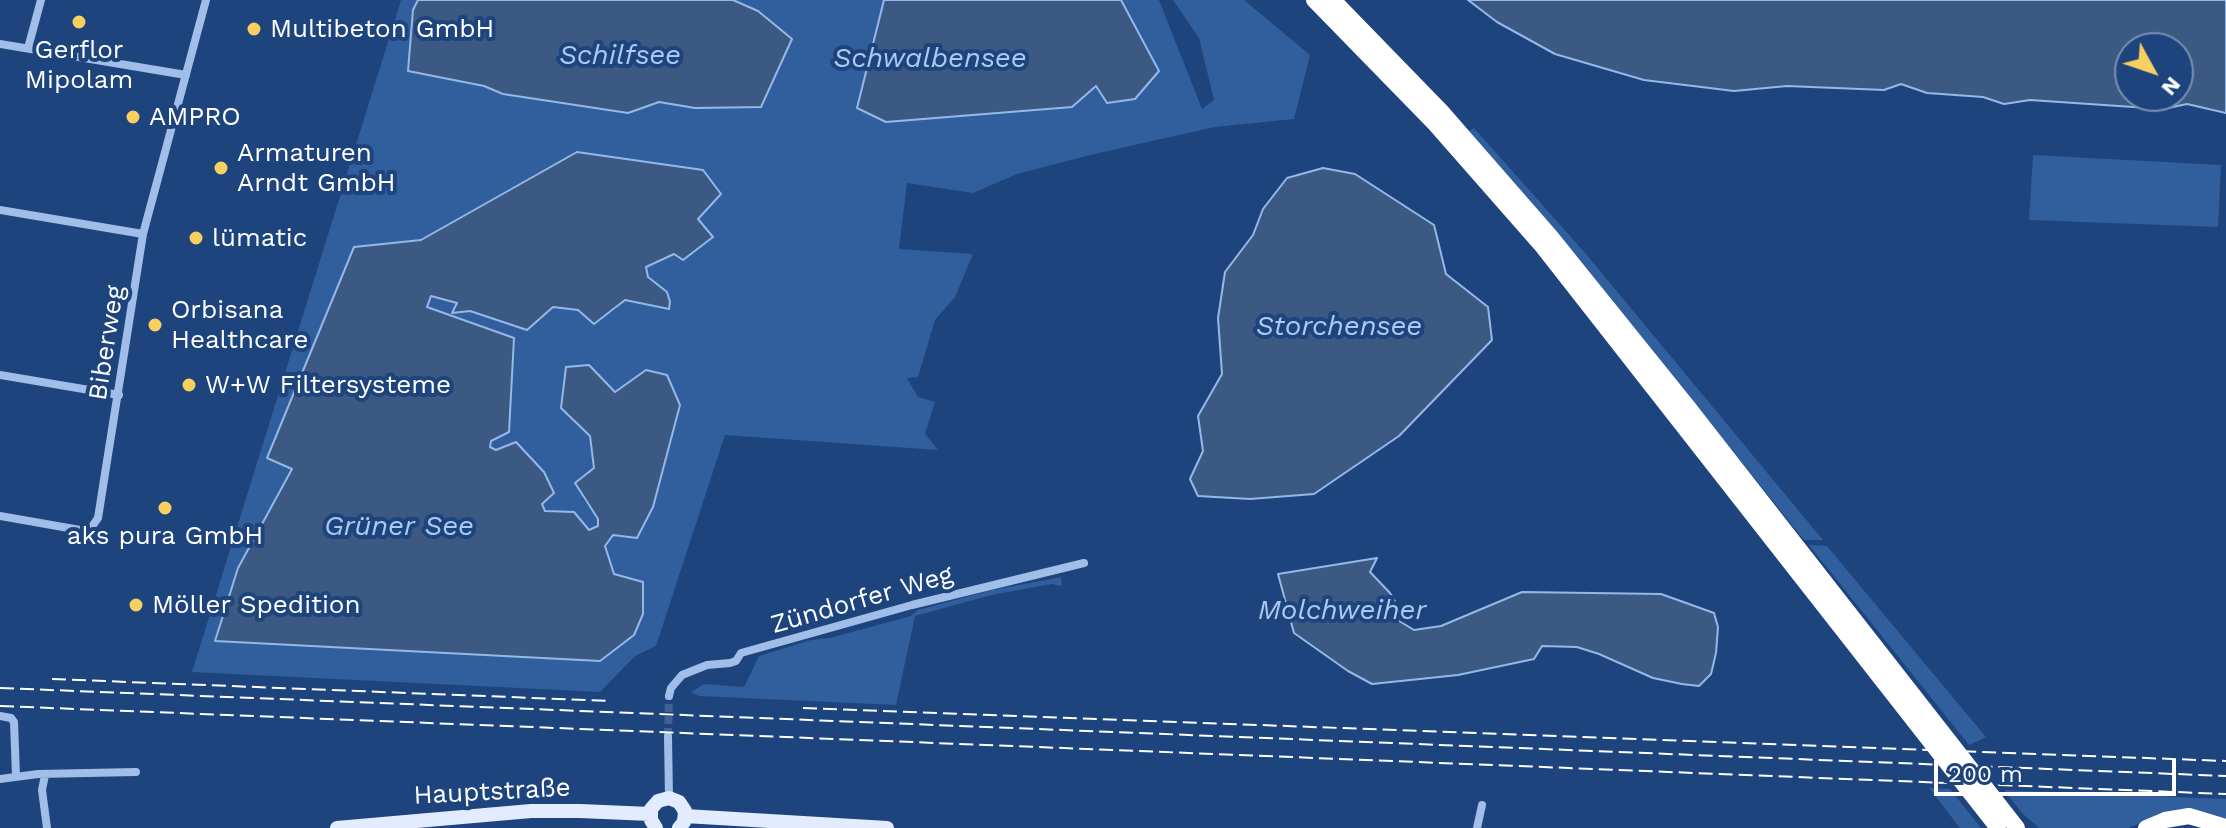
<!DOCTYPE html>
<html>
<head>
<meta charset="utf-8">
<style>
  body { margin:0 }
  #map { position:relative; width:2226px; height:828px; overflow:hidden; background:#1e447e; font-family:"Work Sans",sans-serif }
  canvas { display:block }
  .north { position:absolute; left:2114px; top:32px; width:80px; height:80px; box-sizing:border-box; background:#1e447e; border:2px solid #788fb2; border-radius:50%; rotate:130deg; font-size:22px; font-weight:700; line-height:32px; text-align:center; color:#fff }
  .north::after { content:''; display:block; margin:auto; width:28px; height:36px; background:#f7d060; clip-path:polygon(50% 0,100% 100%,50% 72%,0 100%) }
  .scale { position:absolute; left:1934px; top:760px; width:242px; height:36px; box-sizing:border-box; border:4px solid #fff; border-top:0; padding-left:10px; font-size:24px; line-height:28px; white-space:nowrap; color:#fff; -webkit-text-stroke:6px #1e447e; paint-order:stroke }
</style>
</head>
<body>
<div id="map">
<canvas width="2226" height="828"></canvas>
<div class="north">N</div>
<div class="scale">200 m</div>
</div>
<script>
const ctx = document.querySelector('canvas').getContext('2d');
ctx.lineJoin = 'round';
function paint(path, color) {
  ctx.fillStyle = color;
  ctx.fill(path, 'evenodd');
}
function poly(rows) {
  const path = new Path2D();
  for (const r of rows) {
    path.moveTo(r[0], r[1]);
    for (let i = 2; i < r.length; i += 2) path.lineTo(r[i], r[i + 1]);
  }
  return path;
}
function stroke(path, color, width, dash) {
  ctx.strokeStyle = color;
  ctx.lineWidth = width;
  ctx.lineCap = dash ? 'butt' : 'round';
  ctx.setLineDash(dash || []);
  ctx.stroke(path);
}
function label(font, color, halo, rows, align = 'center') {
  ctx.font = font + ' "Work Sans",sans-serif';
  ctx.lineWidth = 8;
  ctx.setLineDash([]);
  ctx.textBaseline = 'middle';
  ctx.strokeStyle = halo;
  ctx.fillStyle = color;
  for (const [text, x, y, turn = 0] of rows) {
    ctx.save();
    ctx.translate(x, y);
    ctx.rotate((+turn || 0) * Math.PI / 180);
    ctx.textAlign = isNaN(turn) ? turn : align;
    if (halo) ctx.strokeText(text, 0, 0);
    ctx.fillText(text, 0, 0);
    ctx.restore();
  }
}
const green = poly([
  [401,0,418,0,413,10,484,86,503,94,628,113,659,102,695,108,758,11,733,0,884,0,857,107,1072,107,1097,86,1159,71,1121,0,1159,0,1202,109,1214,100,1199,38,1173,0,1244,0,1310,55,1294,119,1215,127,1090,155,1017,174,973,193,907,183,899,249,973,254,955,297,935,320,918,377,907,378,918,397,935,402,925,434,938,450,725,435,656,646,635,656,600,692,192,672],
  [577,152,703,170,721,194,698,219,712,236,646,267,646,272,654,283,664,309,625,300,611,313,553,307,527,329,470,311,453,312,458,303,431,296,427,308,514,338,490,447,532,461,544,472,554,494,542,504,545,512,563,511,589,530,598,526,598,519,583,499,594,468,590,435,561,408,590,365,615,392,646,370,613,535,605,546,614,574,600,660,215,641,238,568,292,468,267,458,354,247,421,240],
  [1474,128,1586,254,1823,540,1804,540,1577,256,1469,131],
  [2033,155,2221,165,2218,227,2029,220],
  [1809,545,1827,546,1986,737,1969,745],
  [1061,577,1062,586,1052,584,991,595,915,616,896,705,699,696,691,692,704,684,744,687,759,656,811,640,830,638,911,616,918,610,993,590],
  [1929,788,1950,789,1981,828,1960,828],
  [2004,790,2226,799,2226,820,2145,821,2128,828,2039,828,2022,813]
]);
const water = poly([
  [418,0,733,0,758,11,792,39,761,107,695,108,659,102,628,113,503,94,484,86,408,71,413,10,418,0],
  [884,0,1121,0,1159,71,1135,99,1107,103,1096,86,1072,107,886,122,857,108,884,0],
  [1468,0,2226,0,2226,113,2187,104,2163,109,2030,100,2004,104,1983,97,1927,93,1901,84,1884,90,1787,86,1734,91,1644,80,1555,54,1497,22,1468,0],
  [2130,48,2178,48,2178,96,2130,96,2130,48],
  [577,152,703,170,721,194,698,219,713,237,683,260,674,254,646,267,648,277,667,292,670,302,669,309,625,300,594,324,578,310,553,307,527,330,470,311,452,313,457,303,431,296,427,307,514,338,509,432,491,441,490,447,496,450,516,442,544,472,554,493,542,504,545,511,574,512,589,530,598,526,598,519,575,483,594,468,590,436,561,408,566,367,589,365,615,392,646,370,667,375,680,405,653,507,637,538,613,535,605,546,614,574,643,582,643,614,634,635,600,661,215,641,238,568,292,469,267,458,354,247,421,240,577,152],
  [1323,168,1355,174,1434,225,1446,274,1488,307,1492,340,1399,436,1314,494,1250,499,1198,496,1190,479,1203,451,1198,416,1222,374,1218,318,1225,272,1253,235,1263,209,1287,178,1323,168],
  [1377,558,1370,572,1390,593,1396,603,1391,616,1414,630,1441,626,1522,592,1661,594,1714,613,1718,627,1716,653,1711,674,1699,686,1682,684,1653,678,1599,654,1577,647,1542,646,1534,659,1458,675,1372,684,1348,671,1294,633,1278,574,1377,558]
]);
const streetTunnel = poly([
  [668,736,669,696]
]);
const street = poly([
  [0,44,186,75],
  [28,48,41,0],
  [0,210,143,234],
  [0,375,119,395],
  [0,516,80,530,91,528,98,518,143,234,206,0],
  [669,696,671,688,682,675,707,665,730,663,736,661,741,653,912,605,1084,563],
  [0,716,11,718,14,722,16,776],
  [668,736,669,798],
  [45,775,42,790,47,828],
  [0,779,38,774,136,772],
  [1477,828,1482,805]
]);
const primary = poly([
  [685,816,887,828],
  [337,828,531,811,580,811,650,814],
  [656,828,651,820,651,809,658,801,669,798,679,802,685,811,684,822,679,828]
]);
const highway = poly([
  [1314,0,1435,124,1543,247,1998,828],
  [1333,0,1441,111,1551,237,1688,407,2017,828],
  [2146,828,2165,820,2189,816,2226,827]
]);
const rail = poly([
  [52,679,611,701],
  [0,688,2226,776],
  [0,706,2226,794],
  [803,708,2226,761]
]);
const markers = [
  [79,22,8,"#f7d060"],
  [254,29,8,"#f7d060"],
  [133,117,8,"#f7d060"],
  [221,168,8,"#f7d060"],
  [196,238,8,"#f7d060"],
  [155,325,8,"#f7d060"],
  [189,385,8,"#f7d060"],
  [165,508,8,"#f7d060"],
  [136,605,8,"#f7d060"]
];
const poiNames = [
  ["Multibeton GmbH",270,29],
  ["Gerflor",79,50,"center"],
  ["Mipolam",79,80,"center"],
  ["AMPRO",149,117],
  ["Armaturen",237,153],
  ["Arndt GmbH",237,183],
  ["lümatic",212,238],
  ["Orbisana",171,310],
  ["Healthcare",171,340],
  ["W+W Filtersysteme",205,385],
  ["aks pura GmbH",165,536,"center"],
  ["Möller Spedition",152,605]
];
const streetNames = [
  ["Biberweg",107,343,-81],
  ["Zündorfer Weg",862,600,-16],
  ["Hauptstraße",492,792,-3]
];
const waterNames = [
  ["Schilfsee",620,56],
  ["Schwalbensee",930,59],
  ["Storchensee",1339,327],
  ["Grüner See",399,527],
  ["Molchweiher",1342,611]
];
paint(green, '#315e9c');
paint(water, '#3c5983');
stroke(water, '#94b9e9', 2);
stroke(streetTunnel, '#406091', 8, [8, 4]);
stroke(street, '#a1bee8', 8);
stroke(primary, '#e3ecfe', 14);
stroke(highway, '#fff', 16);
stroke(rail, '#fff', 2, [14, 6]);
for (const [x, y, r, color] of markers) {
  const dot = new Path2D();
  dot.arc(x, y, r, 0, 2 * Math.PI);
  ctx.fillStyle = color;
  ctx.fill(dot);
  stroke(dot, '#1e447e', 3);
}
label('26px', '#fff', '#1e447e', poiNames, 'left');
label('26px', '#fff', '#1e447e', streetNames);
label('italic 28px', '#acc9f0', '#1e447e', waterNames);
</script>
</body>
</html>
